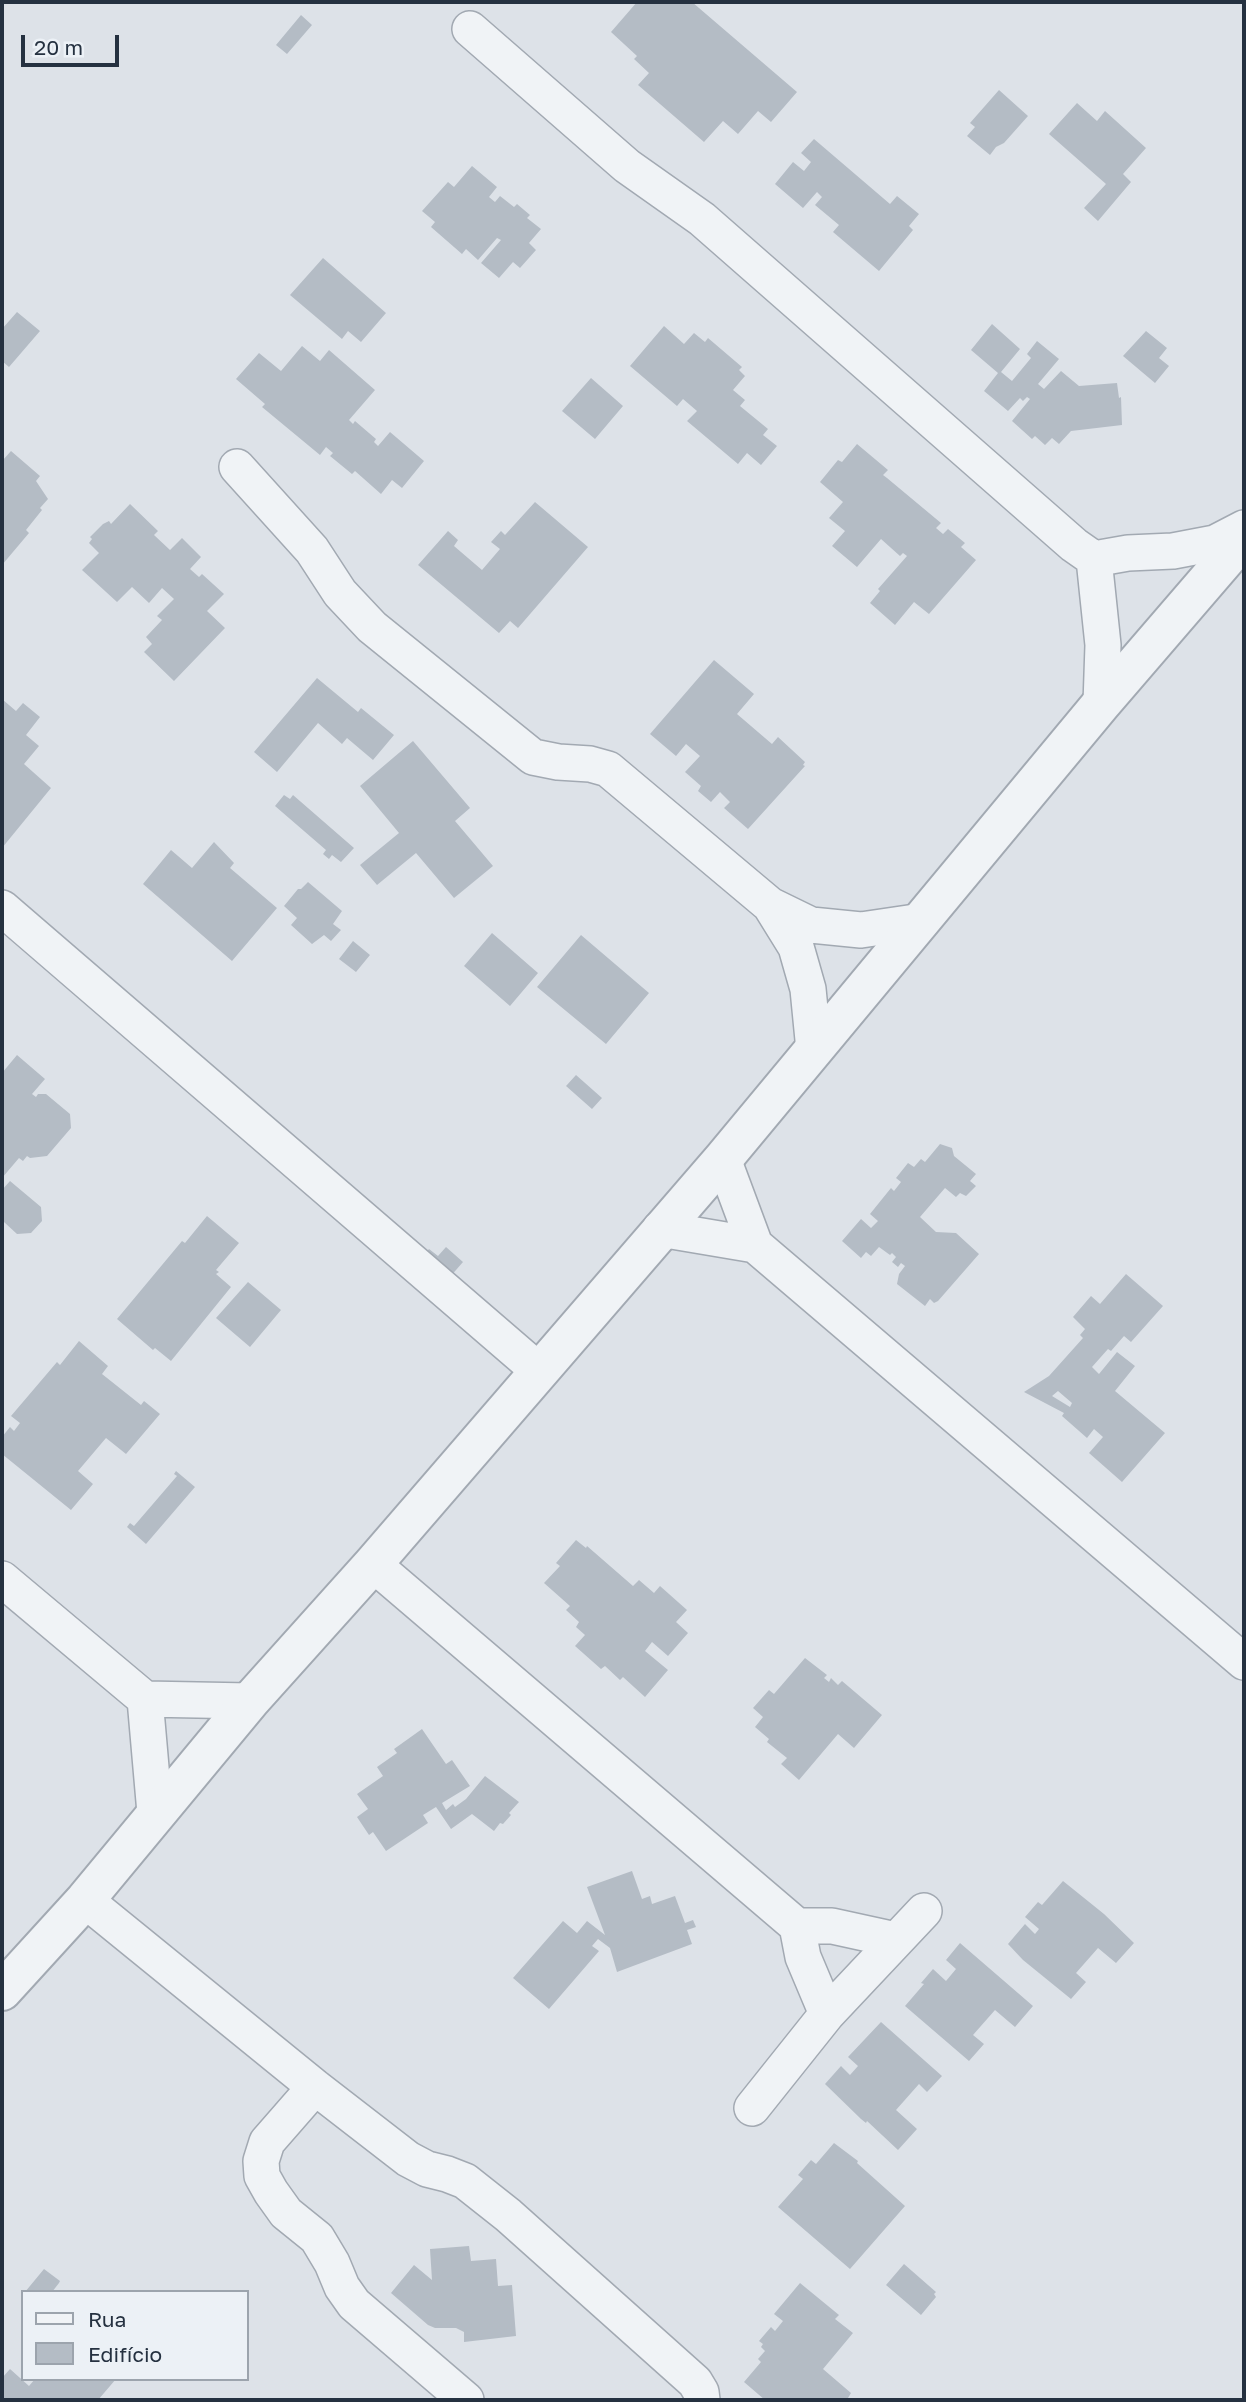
<!DOCTYPE html>
<html>
<head>
<meta charset="utf-8">
<style>
  body { margin:0 }
  #map { position:relative; width:1246px; height:2402px; overflow:hidden; background:#dde2e8; font-family:"Golos Text",sans-serif }
  canvas { display:block }
  .frame { position:absolute; inset:0; border:4px solid #253140; pointer-events:none }
  .legend { position:absolute; left:21px; top:2290px; width:228px; height:91px; box-sizing:border-box; background:#ecf1f6; border:2px solid #9ca4ad; margin:0; padding:9px 12px; list-style:none; font-size:21px; color:#253140 }
  .legend li { display:flex; align-items:center; gap:14px; height:35px }
  .legend b { width:35px; border:2px solid #9ca4ad }
  .scale { position:absolute; left:21px; top:35px; width:98px; height:32px; box-sizing:border-box; border:4px solid #253140; border-top:0; padding-left:9px; font-size:21px; line-height:24px; white-space:nowrap; color:#253140; -webkit-text-stroke:5px #ecf1f6; paint-order:stroke }
</style>
</head>
<body>
<div id="map">
<canvas width="1246" height="2402"></canvas>
<div class="frame"></div>
<ul class="legend">
<li><b style="height:9px;background:#f0f3f6"></b>Rua</li>
<li><b style="height:19px;background:#b4bcc5"></b>Edifício</li>
</ul>
<div class="scale">20 m</div>
</div>
<script>
const ctx = document.querySelector('canvas').getContext('2d');
ctx.lineJoin = 'round';
function paint(path, color) {
  ctx.fillStyle = color;
  ctx.fill(path, 'evenodd');
}
function poly(rows) {
  const path = new Path2D();
  for (const r of rows) {
    path.moveTo(r[0], r[1]);
    for (let i = 2; i < r.length; i += 2) path.lineTo(r[i], r[i + 1]);
  }
  return path;
}
function stroke(path, color, width, dash) {
  ctx.strokeStyle = color;
  ctx.lineWidth = width;
  ctx.lineCap = dash ? 'butt' : 'round';
  ctx.setLineDash(dash || []);
  ctx.stroke(path);
}
const building = poly([
  [637,2,692,2,797,92,771,122,758,111,738,134,723,121,704,142,638,85,649,73,634,59,637,56,611,32],
  [301,15,312,25,287,54,276,45],
  [999,90,1028,116,1004,143,996,147,990,155,967,136,975,127,970,123],
  [1077,103,1097,121,1105,111,1146,148,1123,174,1131,182,1098,221,1084,208,1106,184,1049,134],
  [814,139,890,204,897,196,919,214,909,226,913,230,879,271,833,232,839,225,815,205,822,197,817,192,803,208,775,184,793,162,804,171,811,162,801,153],
  [472,166,497,187,489,197,495,202,500,196,514,207,517,204,530,215,527,218,541,229,529,243,536,250,520,268,513,262,499,278,481,263,501,240,497,238,478,260,466,249,462,254,431,227,435,222,422,211,448,182,454,187],
  [323,258,386,313,361,342,348,331,342,339,290,295],
  [17,312,40,331,9,367,2,361,2,329],
  [992,324,1020,349,1001,372,1012,381,1031,358,1027,354,1037,341,1059,359,1038,384,1044,389,1061,371,1079,386,1117,383,1119,398,1121,397,1122,425,1071,431,1059,444,1052,438,1045,445,1035,436,1032,439,1012,421,1030,399,1027,397,1023,401,1020,398,1008,411,984,391,998,373,971,350],
  [664,326,684,344,694,333,705,342,708,338,742,367,739,370,745,376,733,390,745,400,740,406,768,429,763,435,777,446,761,465,747,453,738,464,687,421,697,411,683,399,677,406,630,366],
  [1146,331,1167,348,1159,358,1169,366,1155,383,1123,356],
  [302,346,320,361,329,350,375,390,349,420,353,424,355,421,376,439,374,442,378,446,390,432,424,461,402,488,392,480,381,494,355,471,352,474,330,456,333,453,326,447,320,455,262,407,265,404,236,379,259,353,281,371],
  [591,378,623,406,595,439,562,411],
  [857,444,888,470,883,475,887,478,941,523,936,528,943,534,948,529,965,543,961,547,976,560,929,614,914,602,895,625,870,603,880,591,878,589,907,556,903,553,900,556,881,539,857,567,832,546,845,531,829,518,843,502,820,482,838,460,842,462],
  [11,451,40,476,36,481,48,499,40,508,42,510,26,530,29,533,2,565,2,458,3,460],
  [535,502,588,547,518,628,510,621,499,633,418,565,448,531,458,540,454,546,482,570,500,549,491,542,501,531,505,535],
  [130,504,158,531,154,535,170,550,182,538,201,557,190,569,199,577,202,574,224,594,207,611,225,628,174,681,144,652,152,644,146,637,162,620,157,616,174,599,162,588,149,603,132,587,117,602,82,570,99,553,89,543,92,539,90,537,103,524,109,521,111,524],
  [714,660,754,694,737,714,772,744,778,737,805,762,803,765,805,766,748,829,724,808,730,802,720,792,711,802,698,791,701,786,685,772,700,756,686,744,676,756,650,734],
  [317,678,358,712,361,708,394,735,373,760,347,738,342,744,318,723,277,772,254,752],
  [2,699,16,711,23,703,40,717,26,735,39,746,24,764,51,788,2,848],
  [413,741,470,808,455,821,493,866,454,898,416,853,377,885,360,865,399,833,360,786],
  [284,795,290,799,293,795,354,848,341,862,332,855,329,859,323,854,326,850,275,806],
  [214,842,234,863,230,868,277,908,232,961,143,884,171,850,192,868],
  [308,882,342,911,333,924,341,930,331,941,324,935,312,944,291,925,297,918,284,906,298,889,301,889],
  [492,933,538,973,510,1006,464,966],
  [581,935,649,993,606,1044,537,987],
  [353,941,370,955,356,972,339,959],
  [17,1055,45,1079,32,1094,36,1097,38,1094,46,1094,70,1114,71,1128,47,1156,30,1158,27,1156,23,1161,19,1158,2,1178,2,1073],
  [576,1075,602,1098,592,1109,566,1086],
  [940,1144,952,1148,954,1156,976,1174,970,1181,976,1186,966,1196,960,1193,956,1197,945,1188,920,1217,936,1232,956,1233,979,1254,938,1301,934,1303,930,1299,925,1306,897,1284,899,1274,905,1266,901,1263,898,1267,892,1262,896,1257,892,1253,890,1255,879,1247,871,1256,866,1252,861,1258,842,1241,861,1219,871,1228,878,1221,870,1214,891,1188,894,1191,901,1182,896,1178,908,1163,914,1167,921,1159,925,1162],
  [10,1181,41,1207,42,1221,31,1233,17,1234,4,1222,2,1225,2,1190],
  [207,1216,239,1243,216,1270,219,1272,216,1274,231,1287,171,1361,155,1348,153,1350,117,1319,182,1241,185,1243],
  [446,1247,463,1262,442,1286,416,1264,429,1249,438,1256],
  [1126,1274,1163,1306,1131,1342,1124,1336,1111,1351,1108,1349,1092,1367,1099,1374,1117,1352,1135,1366,1115,1391,1165,1433,1122,1482,1089,1453,1103,1437,1094,1429,1087,1438,1062,1416,1064,1413,1024,1392,1049,1376,1083,1338,1080,1335,1085,1329,1073,1317,1091,1296,1100,1304],
  [1058,1391,1072,1403,1070,1407,1052,1396],
  [248,1282,281,1310,250,1347,216,1318],
  [79,1341,108,1366,102,1374,141,1405,144,1401,160,1414,126,1454,106,1438,78,1471,93,1484,71,1510,2,1454,2,1437,10,1427,14,1431,20,1423,11,1416,57,1362,60,1365],
  [176,1471,195,1487,146,1544,127,1527,130,1523,134,1526,177,1476,174,1474],
  [576,1540,586,1548,587,1546,633,1586,639,1580,654,1593,660,1586,687,1610,676,1622,688,1633,668,1656,652,1642,645,1651,668,1670,645,1697,623,1677,620,1680,605,1666,601,1669,575,1646,585,1635,576,1627,579,1622,566,1610,570,1606,544,1583,560,1566,556,1563],
  [805,1658,827,1675,824,1678,829,1682,831,1678,838,1685,842,1681,882,1715,854,1748,838,1734,799,1780,781,1764,787,1758,767,1742,769,1739,755,1727,763,1717,753,1708,769,1690,774,1694],
  [422,1729,446,1764,452,1760,470,1786,442,1803,446,1810,453,1804,455,1807,466,1799,485,1776,519,1802,509,1813,511,1815,503,1824,500,1823,494,1831,472,1814,451,1829,436,1807,423,1815,428,1823,386,1851,373,1832,369,1835,357,1817,368,1809,357,1794,383,1776,377,1767,397,1753,394,1749],
  [632,1871,642,1899,650,1896,652,1904,675,1896,685,1923,693,1920,696,1927,687,1930,692,1944,617,1972,610,1948,598,1939,592,1946,599,1951,549,2009,513,1978,563,1921,577,1933,587,1921,605,1935,587,1887],
  [1063,1881,1104,1914,1134,1943,1116,1963,1098,1948,1076,1973,1086,1982,1071,1999,1023,1960,1008,1944,1025,1924,1035,1934,1039,1929,1025,1917,1038,1902,1042,1905],
  [960,1943,1033,2006,1015,2027,995,2010,973,2035,984,2044,969,2061,905,2006,924,1984,921,1983,933,1969,946,1981,956,1969,946,1960],
  [881,2022,942,2076,927,2092,919,2084,896,2110,917,2129,898,2150,867,2121,866,2123,861,2119,825,2084,841,2066,850,2075,858,2066,848,2057],
  [834,2143,858,2161,857,2163,905,2206,850,2269,778,2207,803,2179,798,2175,811,2160,816,2164],
  [469,2246,471,2261,496,2259,498,2286,512,2285,516,2336,464,2342,464,2332,456,2328,435,2328,428,2325,391,2293,414,2265,432,2280,430,2249],
  [904,2264,936,2292,934,2294,936,2297,921,2315,886,2285],
  [44,2269,60,2281,59,2283,52,2292,25,2292],
  [800,2283,839,2315,835,2319,853,2333,823,2369,851,2393,848,2398,851,2400,765,2400,744,2382,761,2362,758,2359,765,2351,761,2347,763,2344,759,2341,771,2327,775,2331,783,2321,774,2314],
  [10,2369,29,2386,35,2379,116,2379,98,2400,2,2400,2,2378]
]);
const minor = poly([
  [470,29,627,166,702,219,1074,545,1094,559,1128,553,1173,551,1215,543,1244,528],
  [237,467,312,550,340,593,372,627,533,757,558,762,590,764,608,769,770,905,811,925,861,930,922,921],
  [1094,559,1103,645,1101,704],
  [770,905,796,947,808,989,814,1050],
  [2,908,539,1371],
  [723,1159,755,1245],
  [660,1229,755,1245,1244,1662],
  [373,1564,797,1926,803,1957,827,2014],
  [2,1579,145,1699,250,1701],
  [145,1699,155,1813],
  [85,1900,315,2087,408,2159,427,2169,447,2174,465,2181,508,2215,695,2382,701,2392,702,2400],
  [797,1926,832,1926,896,1940],
  [315,2087,267,2142,261,2161,262,2176,271,2192,286,2213,317,2238,332,2263,342,2287,354,2304,466,2400],
  [752,2108,827,2014,924,1911]
]);
const tertiary = poly([
  [2,1991,85,1900,250,1701,373,1564,723,1159,1101,704,1244,538]
]);
paint(building, '#b4bcc5');
stroke(minor, '#a2a9b2', 38);
stroke(tertiary, '#a2a9b2', 42);
stroke(minor, '#f0f3f6', 35);
stroke(tertiary, '#f0f3f6', 38);
</script>
</body>
</html>
